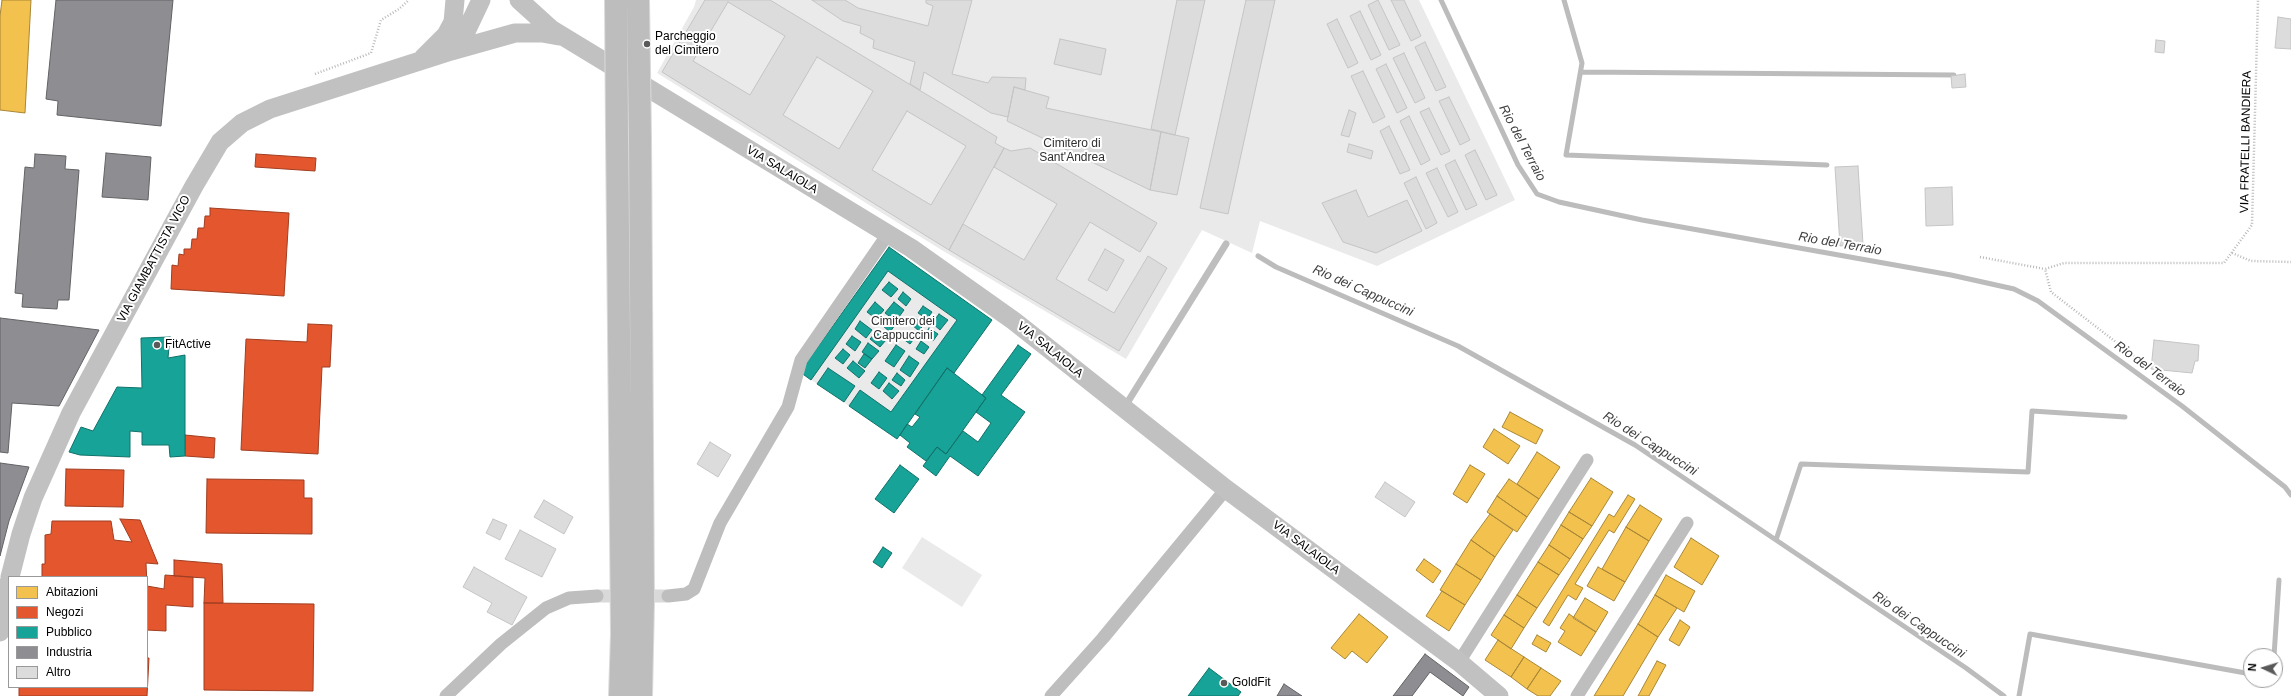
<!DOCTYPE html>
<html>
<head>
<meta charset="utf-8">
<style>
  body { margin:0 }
  #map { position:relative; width:2291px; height:696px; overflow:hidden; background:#fff; font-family:Arial,sans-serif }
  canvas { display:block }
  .legend { position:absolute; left:8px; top:576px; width:140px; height:112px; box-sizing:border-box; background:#fff; border:1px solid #999; margin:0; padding:5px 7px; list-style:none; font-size:12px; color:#000 }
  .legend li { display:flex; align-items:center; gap:8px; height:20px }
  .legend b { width:20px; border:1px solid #999 }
  .north { position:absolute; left:2243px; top:648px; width:40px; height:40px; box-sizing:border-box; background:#fff; border:1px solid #999; border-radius:50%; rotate:274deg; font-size:11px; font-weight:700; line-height:16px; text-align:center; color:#000 }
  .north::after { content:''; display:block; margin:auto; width:14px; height:18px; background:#595959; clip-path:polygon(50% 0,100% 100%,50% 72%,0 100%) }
</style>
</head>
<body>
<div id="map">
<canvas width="2291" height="696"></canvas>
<ul class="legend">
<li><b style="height:11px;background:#f2c14e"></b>Abitazioni</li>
<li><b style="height:11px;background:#e4572e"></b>Negozi</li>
<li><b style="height:11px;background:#17a398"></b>Pubblico</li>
<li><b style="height:11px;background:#8d8d92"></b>Industria</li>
<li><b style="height:11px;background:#dcdcdc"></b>Altro</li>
</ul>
<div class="north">N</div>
</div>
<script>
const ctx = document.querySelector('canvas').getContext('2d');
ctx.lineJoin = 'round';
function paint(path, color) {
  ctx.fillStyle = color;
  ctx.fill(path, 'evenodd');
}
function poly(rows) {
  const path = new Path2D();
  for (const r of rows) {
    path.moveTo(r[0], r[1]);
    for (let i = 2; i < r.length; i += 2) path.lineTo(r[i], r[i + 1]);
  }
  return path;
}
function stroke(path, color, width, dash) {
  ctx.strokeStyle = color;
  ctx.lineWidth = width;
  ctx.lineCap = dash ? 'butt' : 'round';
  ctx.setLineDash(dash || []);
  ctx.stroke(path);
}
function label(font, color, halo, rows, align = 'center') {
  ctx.font = font + ' Arial,sans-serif';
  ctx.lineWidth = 4;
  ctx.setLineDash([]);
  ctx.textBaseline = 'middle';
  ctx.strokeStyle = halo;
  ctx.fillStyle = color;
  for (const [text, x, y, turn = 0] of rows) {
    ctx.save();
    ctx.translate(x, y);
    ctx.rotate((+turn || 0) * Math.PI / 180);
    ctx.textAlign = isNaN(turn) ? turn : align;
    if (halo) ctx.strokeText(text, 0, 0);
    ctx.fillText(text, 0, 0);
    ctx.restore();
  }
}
const green = poly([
  [696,0,1419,0,1515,200,1377,266,1260,221,1252,253,1202,230,1126,359,940,249,657,73,694,7],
  [889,247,992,320,954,373,947,368,897,439,800,372],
  [922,537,982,575,962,607,902,568]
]);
const homes = poly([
  [2,0,31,0,25,113,0,110,0,16,2,0],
  [1510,412,1543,430,1536,444,1502,427,1510,412],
  [1494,429,1520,446,1508,464,1483,447,1494,429],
  [1537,452,1560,467,1539,499,1517,484,1537,452],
  [1470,465,1485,474,1467,503,1453,494,1470,465],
  [1591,478,1613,492,1592,526,1569,512,1591,478],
  [1509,479,1539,499,1527,517,1497,496,1509,479],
  [1628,495,1635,499,1614,533,1609,530,1575,584,1583,588,1576,600,1568,595,1549,626,1543,622,1609,514,1614,517,1628,495],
  [1497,496,1527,517,1517,532,1487,512,1497,496],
  [1640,505,1662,519,1649,541,1626,527,1640,505],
  [1569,512,1592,526,1583,539,1561,525,1569,512],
  [1490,514,1513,530,1495,557,1471,540,1490,514],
  [1561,525,1583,539,1570,559,1549,545,1561,525],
  [1626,527,1649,541,1625,582,1602,569,1626,527],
  [1691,538,1719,556,1702,585,1674,567,1691,538],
  [1471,540,1495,557,1481,580,1456,564,1471,540],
  [1549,545,1570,559,1559,575,1538,562,1549,545],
  [1424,559,1441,571,1433,583,1416,570,1424,559],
  [1538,562,1559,575,1537,608,1517,595,1538,562],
  [1456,564,1481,580,1465,605,1440,590,1456,564],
  [1598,567,1625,582,1614,601,1587,586,1598,567],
  [1666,575,1695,591,1684,612,1655,595,1666,575],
  [1442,591,1465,605,1449,631,1426,616,1442,591],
  [1517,595,1537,608,1524,628,1504,615,1517,595],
  [1655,595,1677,608,1658,637,1638,624,1655,595],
  [1585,598,1608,612,1596,632,1573,618,1585,598],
  [1359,614,1388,637,1367,663,1352,651,1345,659,1331,648,1359,614],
  [1569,614,1596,632,1581,656,1558,642,1565,631,1560,628,1569,614],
  [1504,615,1524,628,1511,649,1491,635,1504,615],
  [1680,620,1690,627,1679,646,1669,640,1680,620],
  [1638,624,1658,637,1623,696,1594,696,1638,624],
  [1537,635,1551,643,1546,652,1532,644,1537,635],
  [1498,640,1524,657,1511,677,1485,660,1498,640],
  [1524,657,1541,668,1527,689,1511,677,1524,657],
  [1657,661,1666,665,1649,696,1638,696,1657,661],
  [1541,668,1561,681,1550,696,1538,696,1527,689,1541,668]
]);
const shops = poly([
  [256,154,316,158,315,171,255,167,256,154],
  [210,208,289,213,284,296,171,289,172,265,178,266,179,254,184,255,184,249,191,249,192,239,197,239,198,228,204,228,205,216,210,216,210,208],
  [308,324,332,325,330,367,322,367,318,454,241,450,246,339,307,342,308,324],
  [185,435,215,438,214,458,185,456,185,435],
  [66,469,124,470,123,507,65,506,66,469],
  [207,479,304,480,304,498,312,498,312,534,206,533,207,479],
  [120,519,140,520,158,564,146,563,147,586,164,589,165,575,193,577,193,607,166,605,166,631,147,630,147,577,42,577,42,564,45,564,45,535,51,534,52,521,111,521,114,540,132,542,120,519],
  [174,560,222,564,223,603,204,603,205,578,174,576,174,560],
  [204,603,314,604,313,691,204,690,204,603],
  [147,658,149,658,147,696,19,696,19,687,147,687,147,658]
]);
const public = poly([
  [889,247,992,320,954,373,947,368,897,439,849,406,860,390,891,412,957,320,888,271,811,380,800,372,889,247],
  [889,282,898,289,891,297,882,290,889,282],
  [903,292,911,299,906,306,898,299,903,292],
  [875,302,884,310,876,319,867,312,875,302],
  [894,302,904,310,896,321,885,313,894,302],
  [923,306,932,312,927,319,918,313,923,306],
  [939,314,948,320,940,330,932,323,939,314],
  [915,318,924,324,919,331,911,324,915,318],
  [888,320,895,325,890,332,883,326,888,320],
  [860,321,872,330,866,338,855,329,860,321],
  [929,328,938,334,933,341,925,335,929,328],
  [907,331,916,336,910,344,902,338,907,331],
  [876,332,886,340,880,347,870,339,876,332],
  [852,336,861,342,855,351,846,344,852,336],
  [170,337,168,358,185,355,185,456,170,457,169,445,142,445,142,432,130,431,130,457,80,455,69,452,81,427,93,431,117,387,142,388,141,338,170,337],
  [921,341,929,347,924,354,916,349,921,341],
  [868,343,879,351,872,359,862,352,868,343],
  [896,345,905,351,894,367,885,361,896,345],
  [1018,345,1031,354,1001,395,1025,412,978,476,950,456,936,476,923,466,937,447,946,454,963,431,978,442,991,423,976,412,986,398,982,395,1018,345],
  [843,349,850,355,843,364,835,358,843,349],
  [864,354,872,359,865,368,858,363,864,354],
  [909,356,919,363,910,377,900,370,909,356],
  [853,361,865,371,859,378,847,368,853,361],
  [828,368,855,386,844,402,817,384,828,368],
  [947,368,986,398,946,454,937,447,926,461,907,447,910,443,900,435,907,424,912,427,920,417,915,414,947,368],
  [879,372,887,378,879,389,871,383,879,372],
  [897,373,905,380,901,386,892,380,897,373],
  [889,383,899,391,892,399,883,391,889,383],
  [900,465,919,479,894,513,875,499,900,465],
  [883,547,892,553,882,568,873,562,883,547],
  [1209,668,1241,692,1238,696,1188,696,1209,668]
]);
const industry = poly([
  [56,0,173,0,161,126,57,115,58,101,46,99,56,0],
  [106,153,151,157,148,200,102,197,106,153],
  [35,154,66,156,65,169,79,170,69,300,58,300,57,309,22,307,23,294,15,293,25,167,34,168,35,154],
  [0,318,99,330,59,406,12,403,8,453,0,452,0,318],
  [0,463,29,467,9,521,0,556,0,463],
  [1425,654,1469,687,1463,696,1430,672,1412,696,1393,696,1425,654],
  [1284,684,1302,696,1277,696,1284,684]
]);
const stream = poly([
  [1441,0,1518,165,1537,194,1559,202,1642,220,1951,275,2014,289,2038,301,2182,406,2285,487,2291,495],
  [1564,0,1582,63,1566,155,1827,165],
  [1581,72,1954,75],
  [1258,256,1276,267,1458,346,1635,445,1966,668,2004,696],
  [1776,540,1801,464,2028,472,2032,411,2125,417],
  [2274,656,2279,580],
  [2019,696,2030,634,2251,674]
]);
const building = poly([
  [705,0,770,0,997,137,995,143,1004,148,949,250,662,72,705,0],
  [728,2,785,36,750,95,693,61,728,2],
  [817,57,873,91,839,149,783,115,817,57],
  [907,111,966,146,931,205,872,170,907,111],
  [812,0,845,0,858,8,928,26,933,6,926,3,926,0,972,0,952,74,988,83,992,77,1026,78,1025,90,1014,87,1008,117,991,113,924,72,920,90,910,84,915,62,873,48,874,40,860,33,861,26,843,21,812,0],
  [1177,0,1205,0,1175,135,1151,129,1177,0],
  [1246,0,1275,0,1228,214,1200,208,1246,0],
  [1378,0,1400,45,1389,50,1368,5,1378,0],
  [1391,0,1404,0,1421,36,1411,41,1391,0],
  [1360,11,1381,55,1371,60,1350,16,1360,11],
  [2278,17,2291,19,2291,49,2275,48,2278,17],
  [1337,19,1358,63,1348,68,1327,24,1337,19],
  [1060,39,1106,49,1101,75,1054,64,1060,39],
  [2156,40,2165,41,2164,53,2155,52,2156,40],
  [1425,42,1446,87,1436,91,1415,47,1425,42],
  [1404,53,1425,98,1415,103,1393,58,1404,53],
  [1386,64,1407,108,1397,113,1376,69,1386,64],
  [1363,71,1385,117,1373,123,1351,76,1363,71],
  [1965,74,1966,87,1952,88,1951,76,1965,74],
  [1014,87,1049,97,1046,108,1161,132,1150,190,1007,121,1014,87],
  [1449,97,1470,140,1460,145,1439,101,1449,97],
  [1429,108,1450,151,1441,155,1420,112,1429,108],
  [1349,110,1356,113,1349,137,1341,135,1349,110],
  [1409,116,1430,160,1421,165,1400,121,1409,116],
  [1389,126,1410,170,1400,174,1380,131,1389,126],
  [1161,132,1189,138,1177,195,1150,190,1161,132],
  [1349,144,1373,151,1371,159,1347,152,1349,144],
  [1004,148,1011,151,1030,148,1157,223,1140,252,1090,222,1056,279,1114,313,1148,256,1167,268,1119,351,949,250,963,224,1024,260,1057,204,994,167,1004,148],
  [1475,150,1497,195,1486,200,1465,155,1475,150],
  [1455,160,1477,205,1466,210,1445,165,1455,160],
  [1858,166,1863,244,1840,246,1835,167,1858,166],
  [1437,168,1458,212,1448,217,1426,173,1437,168],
  [1416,177,1437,223,1426,229,1404,183,1416,177],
  [1952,187,1953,225,1926,226,1925,188,1952,187],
  [1356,190,1368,217,1407,200,1422,231,1376,253,1343,242,1322,203,1356,190],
  [1105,249,1124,260,1107,291,1088,280,1105,249],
  [2154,340,2199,345,2198,361,2195,361,2192,373,2151,369,2154,340],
  [710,442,731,455,718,477,697,464,710,442],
  [1385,482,1415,502,1405,517,1375,497,1385,482],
  [544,500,573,517,564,534,534,517,544,500],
  [493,519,507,525,500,540,486,533,493,519],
  [520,530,556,549,542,577,505,559,520,530],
  [474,567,527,597,512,625,487,612,492,603,463,587,474,567]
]);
const streetTunnel = poly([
  [597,596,668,596]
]);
const path = poly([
  [315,74,371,53,381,20,399,9,409,0],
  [2232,253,2251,261,2291,262],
  [1980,257,2045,269],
  [2134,356,2051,292,2045,269,2064,263,2224,263,2252,225,2258,0]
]);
const lane = poly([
  [1124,408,1226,244]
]);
const street = poly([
  [668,596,686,594,694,589,720,523,788,407,801,360,888,234],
  [1459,662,1587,460],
  [446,696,501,644,546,608,569,598,597,596],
  [1051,696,1103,638,1226,489],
  [1577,696,1687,523]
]);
const secondary = poly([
  [519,0,551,29,911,248,1014,321,1226,489,1459,662,1499,696],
  [451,51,515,33,542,33,559,36],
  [423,58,446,35,453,22,455,0],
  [10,577,21,534,33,498,71,413,194,186,220,142,242,123,270,109,448,52,463,38,481,0],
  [0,632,9,582]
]);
const highway = poly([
  [617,134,622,634,620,696],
  [640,137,643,601,641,696]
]);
const highwayBridge = poly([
  [616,0,617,134],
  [638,0,640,137]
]);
const markers = [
  [647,44,4,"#595959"],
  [157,345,4,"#595959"],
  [1224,683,4,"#595959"]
];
const poiNames = [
  ["Parcheggio",655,37],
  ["del Cimitero",655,51],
  ["FitActive",165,345],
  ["GoldFit",1232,683]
];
const streetNames = [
  ["VIA FRATELLI BANDIERA",2246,142,-89],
  ["VIA SALAIOLA",782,170,31],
  ["VIA GIAMBATTISTA VICO",154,259,-62],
  ["VIA SALAIOLA",1050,350,39],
  ["VIA SALAIOLA",1306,548,37]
];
const parkNames = [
  ["Cimitero di",1072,144],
  ["Sant'Andrea",1072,158],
  ["Cimitero dei",903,322],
  ["Cappuccini",903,336]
];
const waterNames = [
  ["Rio del Terraio",1522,143,62],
  ["Rio del Terraio",1840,244,10],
  ["Rio dei Cappuccini",1363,291,24],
  ["Rio del Terraio",2150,369,36],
  ["Rio dei Cappuccini",1650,444,32],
  ["Rio dei Cappuccini",1919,625,34]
];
paint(green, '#eaeaea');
paint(homes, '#f2c14e');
stroke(homes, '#a98737', 1);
paint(shops, '#e4572e');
stroke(shops, '#a03d20', 1);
paint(public, '#17a398');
stroke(public, '#10726a', 1);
paint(industry, '#8d8d92');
stroke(industry, '#636366', 1);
stroke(stream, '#bcbcbc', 5);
paint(building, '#dcdcdc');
stroke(building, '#c5c5c5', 1);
stroke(streetTunnel, '#d9d9d9', 13, [13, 6]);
stroke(highway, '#dbdbdb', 24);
stroke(path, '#b8b8b8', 2.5, [1, 2]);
stroke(lane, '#bebebe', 7);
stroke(street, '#bebebe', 13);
stroke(secondary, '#c1c1c1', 19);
stroke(highway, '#bdbdbd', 22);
stroke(highwayBridge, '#dbdbdb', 24, []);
stroke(highwayBridge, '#bdbdbd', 22);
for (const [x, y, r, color] of markers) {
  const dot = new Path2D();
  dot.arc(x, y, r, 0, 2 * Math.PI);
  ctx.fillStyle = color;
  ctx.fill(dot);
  stroke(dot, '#fff', 1.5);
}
label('12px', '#000', '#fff', poiNames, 'left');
label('12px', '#000', '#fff', streetNames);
label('12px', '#2f2f2f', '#fff', parkNames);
label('italic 13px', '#404040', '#fff', waterNames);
</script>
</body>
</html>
